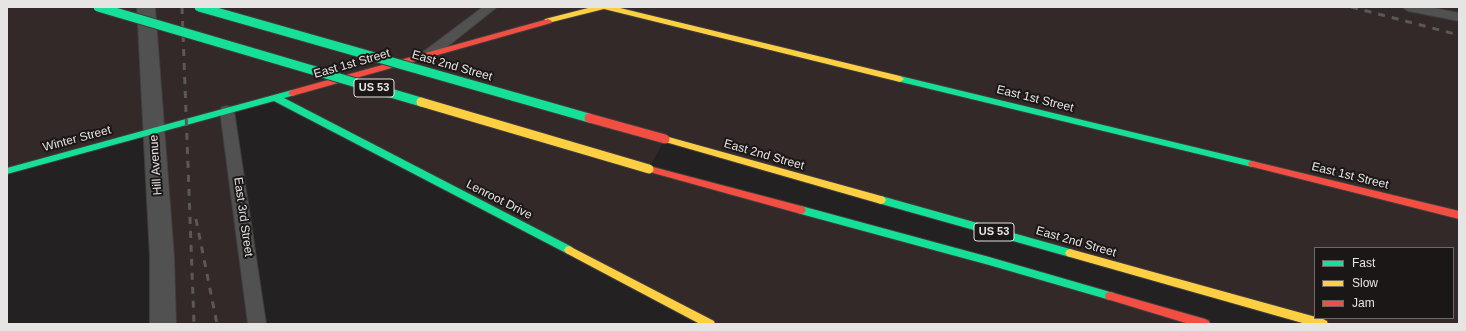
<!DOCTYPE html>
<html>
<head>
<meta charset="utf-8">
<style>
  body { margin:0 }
  #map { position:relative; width:1466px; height:331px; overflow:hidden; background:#232121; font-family:Helvetica,sans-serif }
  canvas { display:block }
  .frame { position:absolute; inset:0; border:8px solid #e7e4e4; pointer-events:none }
  .legend { position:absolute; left:1314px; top:247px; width:140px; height:72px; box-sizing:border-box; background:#1b1716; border:1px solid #6d6968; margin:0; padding:5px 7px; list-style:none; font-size:12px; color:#e7e4e4 }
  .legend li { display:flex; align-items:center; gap:8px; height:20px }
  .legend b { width:20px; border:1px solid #6d6968 }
</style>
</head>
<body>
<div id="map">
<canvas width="1466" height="331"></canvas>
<div class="frame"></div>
<ul class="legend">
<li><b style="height:5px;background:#16e098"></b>Fast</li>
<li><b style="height:5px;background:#ffcf43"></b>Slow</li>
<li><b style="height:5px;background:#f24e42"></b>Jam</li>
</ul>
</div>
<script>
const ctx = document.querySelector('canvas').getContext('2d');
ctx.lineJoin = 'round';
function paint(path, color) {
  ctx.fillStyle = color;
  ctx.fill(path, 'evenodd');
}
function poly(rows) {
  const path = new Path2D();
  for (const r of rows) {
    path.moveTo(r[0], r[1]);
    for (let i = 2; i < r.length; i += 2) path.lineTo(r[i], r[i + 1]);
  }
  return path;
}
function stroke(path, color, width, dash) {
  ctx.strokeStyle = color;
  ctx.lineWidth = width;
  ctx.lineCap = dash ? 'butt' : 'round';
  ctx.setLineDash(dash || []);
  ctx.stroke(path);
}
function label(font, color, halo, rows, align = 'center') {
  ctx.font = font + ' Helvetica,sans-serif';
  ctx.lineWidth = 4;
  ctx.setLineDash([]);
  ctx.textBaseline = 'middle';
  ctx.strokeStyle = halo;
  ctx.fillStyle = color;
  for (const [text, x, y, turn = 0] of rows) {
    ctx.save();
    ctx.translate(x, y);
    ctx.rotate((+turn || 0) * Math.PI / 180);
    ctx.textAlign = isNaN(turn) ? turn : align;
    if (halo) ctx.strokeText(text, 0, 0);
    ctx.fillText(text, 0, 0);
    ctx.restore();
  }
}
const built = poly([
  [7,7,1459,7,1459,324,1323,324,665,139,649,168,1205,324,710,324,276,98,227,111,249,324,158,324,154,131,7,171],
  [1315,248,1453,248,1453,318,1315,318]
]);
const lane = poly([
  [483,7,497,7,433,58,423,58,421,55,423,52,483,7],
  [1402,7,1429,7,1459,13,1459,21,1408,11,1402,7],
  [227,106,232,107,234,111,266,324,248,324,220,111,222,107,227,106]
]);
const street = poly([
  [137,7,155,7,174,257,176,324,150,324,150,257,137,7]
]);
const fast = poly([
  [900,76,1252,161,1255,162,1256,164,1255,166,1252,167,897,81,896,79,897,77,900,76],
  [292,90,296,93,295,95,284,98,572,247,574,250,572,253,569,254,566,253,274,101,7,174,7,168,292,90],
  [881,196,1070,249,1073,250,1075,253,1073,256,1070,257,878,203,876,200,878,197,881,196],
  [801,206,989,257,1110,292,1114,293,1115,296,1114,299,1110,300,989,265,801,214,798,213,796,210,798,207,801,206]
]);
const slow = poly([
  [592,7,616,7,900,76,904,79,900,82,604,9,548,23,544,21,545,19,592,7],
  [665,136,881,196,884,197,886,200,884,203,881,204,662,141,661,139,662,137,665,136],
  [569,246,714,321,715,324,700,324,566,253,564,250,566,247,569,246],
  [1070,249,1323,319,1327,321,1328,324,1306,324,1070,257,1067,256,1065,253,1067,250,1070,249]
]);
const jam = poly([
  [548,19,552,21,551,23,292,96,288,93,292,90,548,19],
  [1252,161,1459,211,1459,219,1249,166,1248,164,1249,162,1252,161],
  [649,166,801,206,804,207,806,210,804,213,801,214,646,171,644,169,646,167,649,166],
  [1110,292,1205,319,1209,321,1210,324,1189,324,1110,300,1106,299,1105,296,1106,293,1110,292]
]);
const rail = poly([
  [182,7,194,324],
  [1351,7,1459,35],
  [196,219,217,324]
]);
const fastBridge = poly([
  [98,7,421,102],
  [199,7,589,118]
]);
const slowBridge = poly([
  [421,102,649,169]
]);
const jamBridge = poly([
  [589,118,665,139]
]);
const shields = [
  [374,88,40],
  [994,232,40]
];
const shieldNames = [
  ["US 53",374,88],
  ["US 53",994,232]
];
const streetNames = [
  ["East 1st Street",352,64,-16],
  ["East 2nd Street",452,66,16],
  ["East 1st Street",1035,99,14],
  ["Winter Street",77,139,-15],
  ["East 2nd Street",764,155,16],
  ["Hill Avenue",156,165,-94],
  ["East 1st Street",1350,176,14],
  ["Lenroot Drive",499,200,27],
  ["East 3rd Street",243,217,82],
  ["East 2nd Street",1076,242,16]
];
paint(built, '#322928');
stroke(lane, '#403e3e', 2);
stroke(street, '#403e3e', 2);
stroke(fast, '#403e3e', 2);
stroke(slow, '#403e3e', 2);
stroke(jam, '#403e3e', 2);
paint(lane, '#525151');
paint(street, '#525151');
paint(fast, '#16e098');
paint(slow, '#ffcf43');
paint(jam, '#f24e42');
stroke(rail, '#5a5858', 3, [7, 7]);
stroke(fastBridge, '#403e3e', 11, []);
stroke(slowBridge, '#403e3e', 11, []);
stroke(jamBridge, '#403e3e', 11, []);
stroke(fastBridge, '#16e098', 9);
stroke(slowBridge, '#ffcf43', 9);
stroke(jamBridge, '#f24e42', 9);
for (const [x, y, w] of shields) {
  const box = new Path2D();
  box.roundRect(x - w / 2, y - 9, w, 18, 3);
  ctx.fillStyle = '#1b1716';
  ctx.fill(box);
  stroke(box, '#e7e4e4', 1);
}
label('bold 11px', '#e7e4e4', null, shieldNames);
label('12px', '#e7e4e4', '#1b1716', streetNames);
</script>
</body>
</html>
